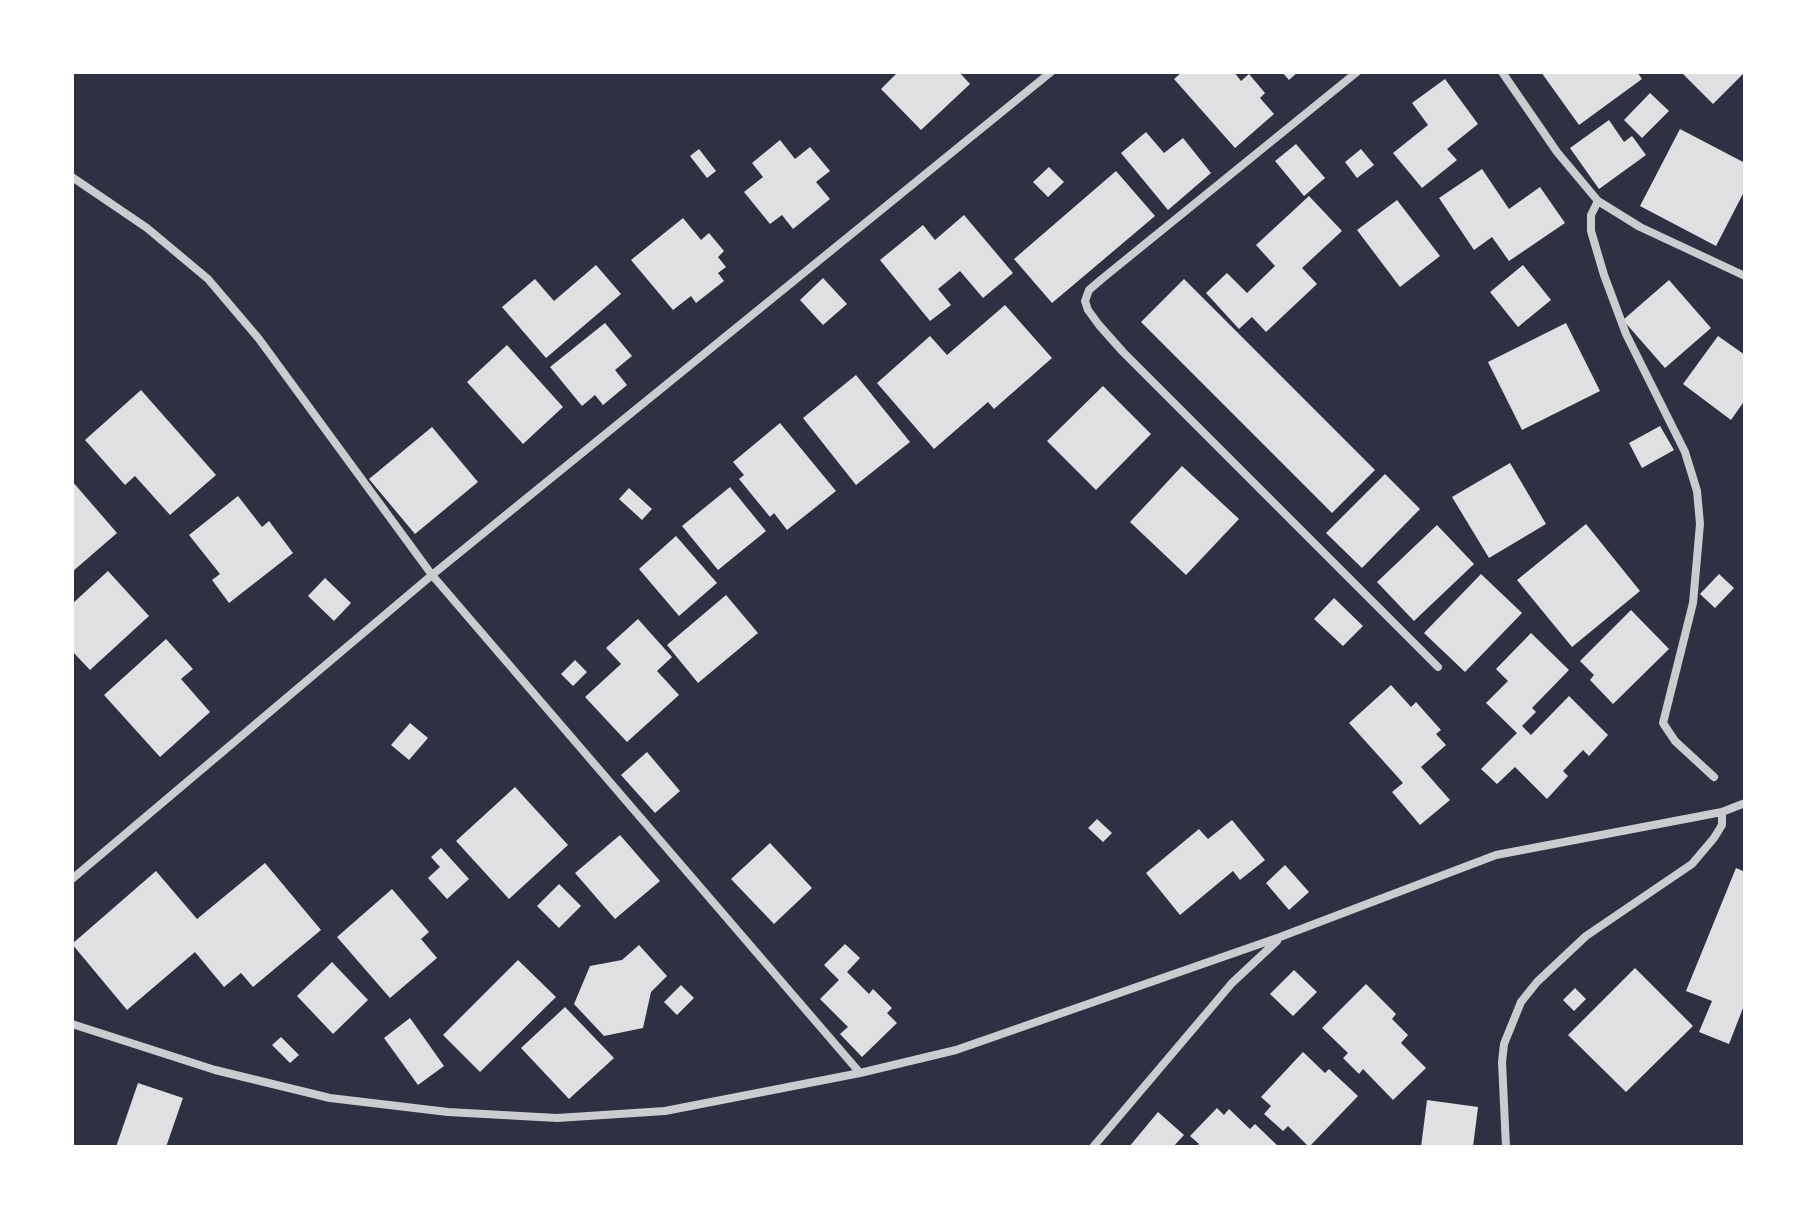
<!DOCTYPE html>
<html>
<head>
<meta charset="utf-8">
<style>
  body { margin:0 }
  #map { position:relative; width:1817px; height:1219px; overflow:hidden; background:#2d3142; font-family:Inter,sans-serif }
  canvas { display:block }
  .frame { position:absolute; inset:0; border:74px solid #fff; pointer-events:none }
</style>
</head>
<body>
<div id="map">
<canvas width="1817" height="1219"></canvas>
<div class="frame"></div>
</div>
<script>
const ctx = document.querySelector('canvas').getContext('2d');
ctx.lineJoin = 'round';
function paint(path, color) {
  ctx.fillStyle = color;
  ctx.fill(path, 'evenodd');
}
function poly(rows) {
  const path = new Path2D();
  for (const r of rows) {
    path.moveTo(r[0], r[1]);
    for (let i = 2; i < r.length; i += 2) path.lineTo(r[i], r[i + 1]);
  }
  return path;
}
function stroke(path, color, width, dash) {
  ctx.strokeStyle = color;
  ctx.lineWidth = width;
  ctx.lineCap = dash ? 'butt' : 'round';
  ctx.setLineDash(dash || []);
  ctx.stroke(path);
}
const building = poly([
  [898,72,959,72,970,84,921,130,881,89],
  [1182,72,1234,72,1241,81,1249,74,1265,93,1260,98,1274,114,1235,148,1174,79],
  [1282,72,1298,72,1289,80],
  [1541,72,1637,72,1642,79,1579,125],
  [1681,72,1745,72,1713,104],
  [1445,79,1478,124,1447,149,1457,160,1422,188,1393,153,1428,125,1412,103],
  [1650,93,1669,111,1642,138,1624,120],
  [1609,120,1624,142,1632,136,1646,155,1599,189,1570,148],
  [1680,129,1745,163,1745,190,1716,246,1640,206],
  [1146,132,1164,153,1183,138,1211,173,1168,210,1121,153],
  [780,140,795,159,810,147,830,171,816,182,830,199,793,229,782,215,770,224,744,192,763,177,752,163],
  [1296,144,1325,178,1304,196,1275,161],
  [699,149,716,171,707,178,690,156],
  [1361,149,1374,165,1357,178,1345,162],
  [1049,167,1064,182,1048,197,1033,182],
  [1482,169,1509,209,1540,187,1565,223,1509,261,1492,237,1474,250,1439,198],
  [1116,171,1155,216,1052,303,1014,259],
  [1309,196,1342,231,1302,268,1317,284,1266,332,1252,317,1239,329,1206,293,1227,273,1247,293,1275,266,1256,245],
  [1397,200,1440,256,1400,287,1357,230],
  [964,215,1013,273,983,298,960,271,938,289,951,305,930,321,880,260,923,225,935,240],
  [683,218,701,240,709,233,724,251,718,257,726,267,718,273,724,281,696,303,691,296,673,310,631,260],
  [596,265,621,294,546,358,502,307,535,279,554,301],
  [1523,265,1551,300,1518,327,1490,292],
  [823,278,847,304,823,325,800,300],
  [1184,279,1375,470,1332,513,1141,322],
  [1669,280,1711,328,1665,368,1623,320],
  [1005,305,1052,358,994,409,988,402,934,449,877,383,930,336,947,355],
  [605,323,632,356,615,370,627,385,603,405,595,395,582,406,550,367],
  [1566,323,1600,391,1522,430,1488,362],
  [1718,336,1745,355,1745,400,1731,420,1683,384],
  [507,345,563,407,523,444,467,382],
  [856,375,910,442,856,485,803,418],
  [1103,386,1151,434,1096,490,1047,441],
  [141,390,216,475,170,515,135,476,125,485,85,440],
  [780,423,836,491,787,530,774,513,770,517,739,479,744,475,733,462],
  [1660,426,1674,450,1642,468,1629,443],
  [432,427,478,482,415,534,369,479],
  [1510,463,1546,524,1489,558,1452,497],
  [1182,466,1239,519,1186,575,1130,522],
  [1385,474,1420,509,1362,568,1326,533],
  [72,481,117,533,72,572],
  [730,487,766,531,718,570,682,526],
  [629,488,652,509,642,520,619,499],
  [238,496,262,527,269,521,293,553,229,603,212,580,220,574,189,535],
  [1586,524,1640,591,1572,647,1517,580],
  [1437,525,1474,564,1414,621,1377,582],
  [676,536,717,583,679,616,639,569],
  [108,571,149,616,90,670,72,651,72,604],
  [1481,574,1522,613,1465,672,1424,633],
  [1719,574,1734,588,1715,608,1700,594],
  [325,578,351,603,334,621,308,596],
  [726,595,758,633,698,683,667,645],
  [1334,598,1363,626,1343,646,1314,619],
  [1631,610,1669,649,1613,704,1590,680,1594,675,1580,661],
  [638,619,672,657,657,671,679,695,627,742,585,697,621,664,606,648],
  [1531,633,1569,670,1532,708,1536,712,1522,726,1531,735,1569,696,1608,735,1589,756,1583,750,1563,771,1568,776,1547,799,1515,767,1497,784,1481,769,1517,733,1486,703,1508,681,1496,669],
  [166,639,193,669,181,679,210,712,160,757,104,695],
  [575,660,587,672,573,686,561,674],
  [1391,685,1411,707,1416,702,1441,730,1436,734,1446,745,1421,767,1450,800,1420,825,1392,792,1403,783,1349,723],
  [410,723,428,738,409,760,391,745],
  [647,752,680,791,655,813,621,775],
  [515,787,568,845,509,899,456,841],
  [1097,819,1112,833,1103,842,1088,828],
  [1232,820,1265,860,1240,880,1233,871,1180,915,1146,873,1199,829,1208,839],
  [620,835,660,881,615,919,575,873],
  [770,843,812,888,774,924,731,879],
  [441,848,469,879,447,899,428,878,440,867,431,857],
  [265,863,321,930,253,987,241,973,224,987,195,952,127,1010,72,944,156,871,197,919],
  [1285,865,1309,892,1289,910,1266,883],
  [1736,868,1745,872,1745,1003,1729,1044,1699,1032,1712,1001,1686,991],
  [559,884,581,906,559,928,537,906],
  [392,889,429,932,421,939,437,958,390,998,337,937],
  [845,944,860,958,847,972,869,994,873,989,892,1008,887,1013,897,1023,862,1057,840,1034,848,1027,820,999,839,980,824,965],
  [639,945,667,976,651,992,643,1028,604,1036,574,1004,590,966,622,960],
  [518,960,556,997,480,1072,443,1035],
  [332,962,368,1000,333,1034,297,996],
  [1635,968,1693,1026,1626,1092,1568,1035],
  [1294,970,1317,992,1293,1016,1270,994],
  [1366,984,1396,1014,1392,1019,1408,1035,1401,1043,1426,1068,1393,1100,1363,1069,1359,1074,1343,1058,1348,1053,1322,1028],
  [681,985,694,998,677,1015,664,1002],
  [1575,988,1586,999,1574,1011,1563,1000],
  [565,1007,614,1058,569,1099,521,1048],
  [410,1018,444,1066,418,1085,384,1038],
  [281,1037,299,1055,290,1063,272,1045],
  [1303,1052,1325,1073,1329,1069,1358,1096,1309,1147,1288,1126,1283,1131,1264,1114,1271,1106,1261,1097],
  [138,1083,183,1098,166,1147,116,1147],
  [1427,1100,1478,1107,1473,1147,1421,1147],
  [1217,1108,1224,1115,1229,1109,1250,1129,1255,1124,1279,1147,1196,1147,1199,1144,1190,1136],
  [1158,1112,1184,1135,1173,1147,1129,1147]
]);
const minor = poly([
  [1357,72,1103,278,1089,290,1085,301,1088,310,1099,325,1123,352,1438,667],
  [1502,72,1557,152,1598,201,1640,227,1745,276],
  [72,177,147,228,208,279,259,339,432,575,860,1073,665,1111,557,1118,448,1112,330,1098,215,1070,72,1024],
  [1598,201,1591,215,1591,231,1604,275,1626,334,1685,452,1697,491,1700,524,1693,603,1663,723,1675,741,1714,777],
  [72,879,432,575,1051,72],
  [860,1073,956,1050,1280,937,1496,855,1722,812,1745,803],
  [1093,1147,1232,983,1277,941],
  [1506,1147,1502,1062,1504,1044,1521,1002,1537,982,1586,936,1692,864,1714,838,1722,825,1722,812]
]);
paint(building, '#e0e0e3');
stroke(minor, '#caccd0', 8);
</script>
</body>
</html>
